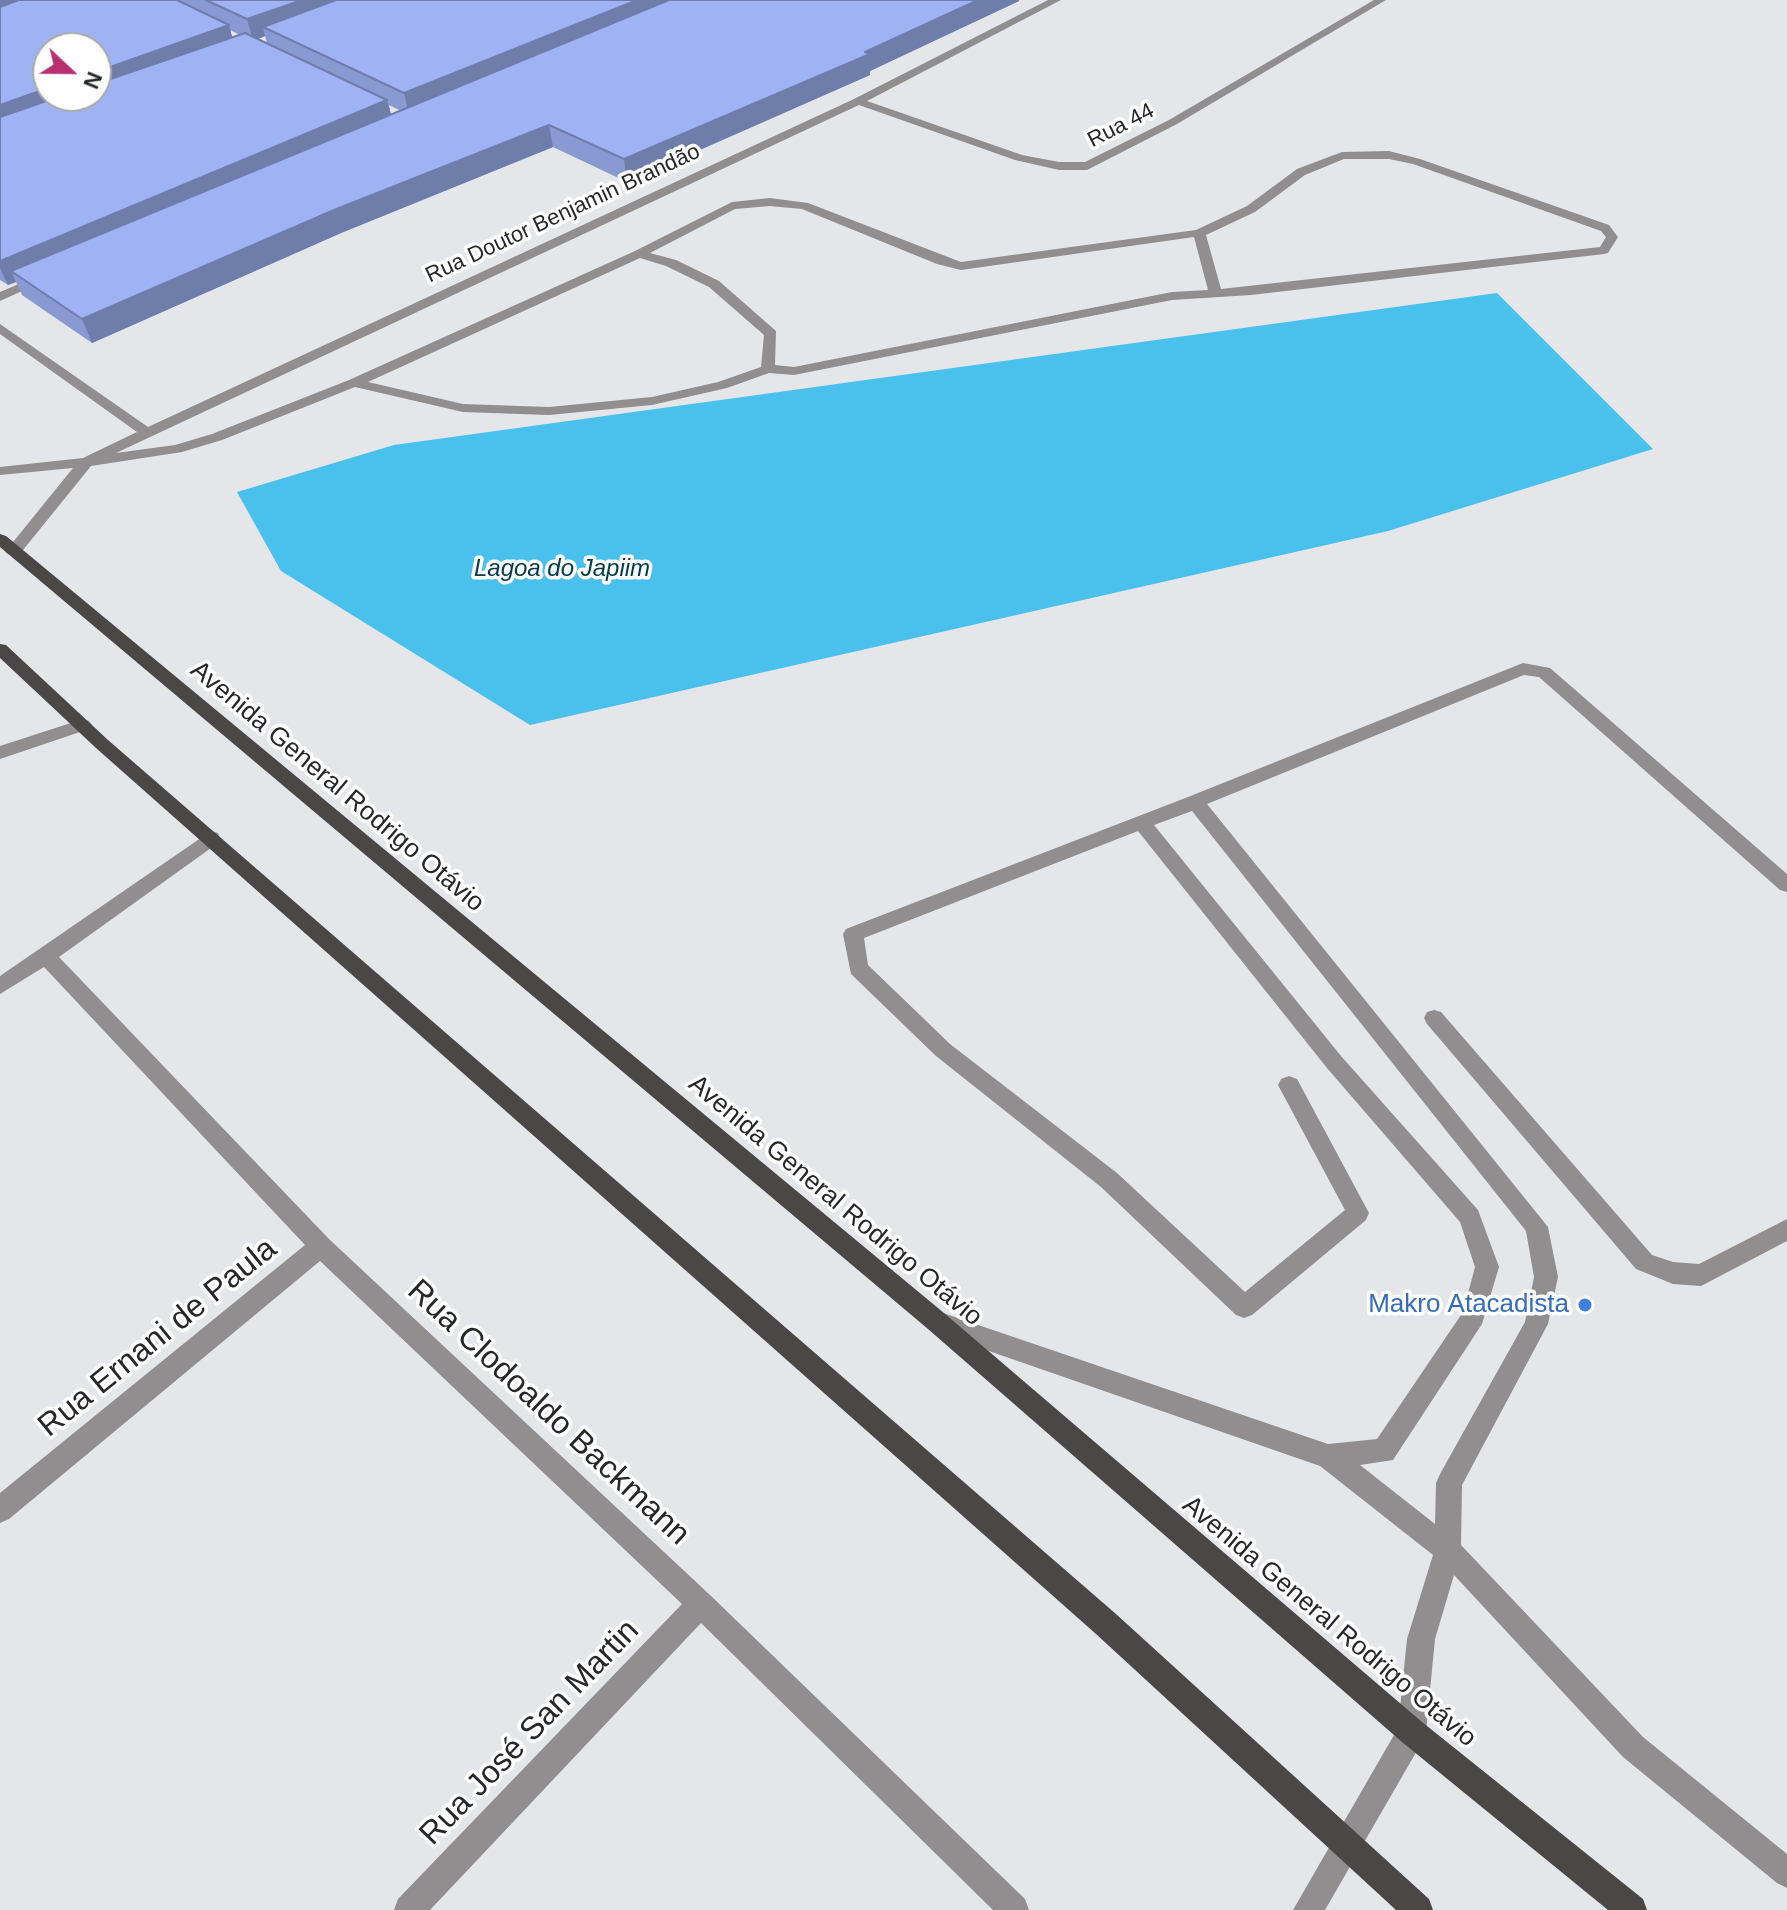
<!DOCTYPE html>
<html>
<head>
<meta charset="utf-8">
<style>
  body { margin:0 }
  #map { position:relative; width:1787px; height:1910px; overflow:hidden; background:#e5e6e9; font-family:Helvetica,sans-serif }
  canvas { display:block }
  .north { position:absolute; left:32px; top:32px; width:80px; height:80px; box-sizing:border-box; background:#fff; border:2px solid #a8a9a9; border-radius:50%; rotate:112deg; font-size:22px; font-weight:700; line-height:32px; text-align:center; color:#262728 }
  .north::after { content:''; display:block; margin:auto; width:28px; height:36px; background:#b8306f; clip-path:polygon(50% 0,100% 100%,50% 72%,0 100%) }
</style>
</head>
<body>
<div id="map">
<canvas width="1787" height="1910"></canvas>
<div class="north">N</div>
</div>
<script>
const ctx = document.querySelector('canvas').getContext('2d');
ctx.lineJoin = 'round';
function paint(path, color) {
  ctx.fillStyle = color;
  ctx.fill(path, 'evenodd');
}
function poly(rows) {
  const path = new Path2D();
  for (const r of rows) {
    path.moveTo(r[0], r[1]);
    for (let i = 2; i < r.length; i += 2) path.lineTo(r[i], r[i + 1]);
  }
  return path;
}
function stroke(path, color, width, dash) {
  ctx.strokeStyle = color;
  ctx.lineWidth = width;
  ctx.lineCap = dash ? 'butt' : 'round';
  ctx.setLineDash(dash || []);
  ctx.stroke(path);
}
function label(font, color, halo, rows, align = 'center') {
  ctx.font = font + ' Helvetica,sans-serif';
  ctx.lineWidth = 7;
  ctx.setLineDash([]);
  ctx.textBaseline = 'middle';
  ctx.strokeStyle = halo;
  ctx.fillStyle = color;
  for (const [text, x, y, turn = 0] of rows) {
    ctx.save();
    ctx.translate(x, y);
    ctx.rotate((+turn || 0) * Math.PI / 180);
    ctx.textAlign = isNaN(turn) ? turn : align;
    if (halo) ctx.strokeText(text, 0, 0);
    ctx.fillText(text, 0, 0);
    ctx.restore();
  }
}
const water = poly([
  [1497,293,1653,449,1388,531,530,725,281,571,237,492,394,445]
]);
const minor = poly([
  [1048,0,1061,0,867,101,1022,155,1059,162,1085,162,1169,120,1374,0,1386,0,1177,124,1087,170,1059,170,1015,160,859,105,116,453,175,445,212,434,349,380,635,251,732,202,770,198,808,203,961,262,1196,230,1247,206,1297,169,1342,152,1389,151,1420,159,1609,225,1618,237,1608,253,1604,254,1251,295,1172,300,794,375,769,373,727,388,652,405,549,415,463,412,355,387,222,440,182,452,91,466,19,555,13,557,5,552,73,468,0,475,0,467,83,458,137,432,0,334,0,324,148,427,854,99,1048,0],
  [1344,159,1389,159,1413,164,1601,231,1606,237,1600,247,1221,289,1206,235,1255,212,1305,175,1344,159],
  [770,206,802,209,937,264,961,270,1194,237,1208,290,1172,292,794,367,775,365,776,331,719,281,676,260,650,253,735,209,770,206],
  [640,258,666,266,709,287,764,335,761,367,718,382,652,397,549,407,463,404,368,382,640,258],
  [40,275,51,278,0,301,0,292,40,275],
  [1523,663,1550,668,1787,874,1787,892,1780,890,1539,677,1524,675,1207,804,1548,1227,1558,1277,1548,1324,1462,1485,1461,1545,1643,1737,1787,1854,1787,1888,1777,1883,1623,1757,1454,1575,1435,1639,1426,1732,1422,1742,1325,1910,1293,1910,1398,1728,1407,1639,1433,1555,1320,1466,940,1334,932,1331,928,1323,932,1315,940,1312,1328,1444,1377,1439,1463,1312,1475,1267,1460,1222,1327,1068,1138,831,864,938,868,965,950,1044,1117,1173,1245,1292,1345,1210,1278,1085,1281,1079,1289,1076,1297,1079,1369,1213,1366,1220,1252,1315,1244,1318,1236,1315,1101,1187,936,1056,851,974,843,934,846,929,1188,797,1523,663],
  [1192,811,1526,1231,1534,1277,1525,1322,1440,1474,1436,1483,1435,1524,1360,1465,1393,1460,1482,1324,1499,1267,1478,1210,1341,1056,1154,825,1192,811],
  [83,719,89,721,92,725,89,729,0,759,0,746,83,719],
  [211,831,218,833,220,838,218,843,59,957,329,1239,710,1595,1025,1899,1029,1910,993,1910,701,1623,430,1910,394,1910,398,1899,682,1604,320,1261,9,1519,0,1523,0,1493,305,1245,44,967,0,994,0,976,211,831],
  [1434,1010,1441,1012,1652,1255,1673,1262,1699,1264,1787,1219,1787,1241,1701,1286,1673,1284,1636,1269,1427,1024,1424,1018,1427,1012,1434,1010]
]);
const major = poly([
  [0,534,6,536,944,1313,1422,1722,1643,1899,1647,1910,1608,1910,1402,1742,928,1329,0,547,0,534],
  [0,644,6,645,108,740,1116,1614,1429,1899,1433,1910,1396,1910,1096,1634,96,748,0,658,0,644]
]);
const wall = poly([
  [0,0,1019,0,1019,1,870,71,870,75,627,182,553,147,341,233,92,343,22,295,16,282,8,285,0,280],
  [230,30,240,35,232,37],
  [265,36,267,43,258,39],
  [389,105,401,111,391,115]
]);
const shadedWall = poly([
  [0,0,55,0,0,19],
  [302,0,365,0,263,27,265,36,253,41,247,19],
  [637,0,692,0,409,115,404,93],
  [978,0,1019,0,1019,1,870,71,870,75,627,182,624,159],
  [229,25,235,47,0,131,0,105,48,88,48,96,96,96,96,72],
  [387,100,393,122,11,271,16,282,8,285,0,268,0,261],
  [549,125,553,147,341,233,92,343,82,319,334,210]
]);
const building = poly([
  [19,0,177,0,229,25,96,72,96,48,48,48,48,88,0,105,0,7,19,0],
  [206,0,302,0,247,19,206,0],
  [336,0,637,0,404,93,263,27,336,0],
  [669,0,978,0,865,52,870,54,624,159,549,125,334,210,82,319,11,271,669,0],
  [245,33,387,100,0,261,0,117,61,96,96,96,96,84,245,33]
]);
const markers = [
  [1585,1305,8,"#3f7fe0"]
];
const farStreetnames = [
  ["Rua 44",1121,126,-27],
  ["Rua Doutor Benjamin Brandão",563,214,-25]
];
const farWaternames = [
  ["Lagoa do Japiim",562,569]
];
const streetNames = [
  ["Avenida General Rodrigo Otávio",337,787,40],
  ["Avenida General Rodrigo Otávio",835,1201,40],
  ["Avenida General Rodrigo Otávio",1329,1622,40]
];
const shopNames = [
  ["Makro Atacadista",1569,1305]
];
const nearStreetnames = [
  ["Rua Ernani de Paula",158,1338,-39],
  ["Rua Clodoaldo Backmann",548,1413,43],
  ["Rua José San Martin",530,1733,-46]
];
paint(water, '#4ac1ed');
paint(minor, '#908e8e');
paint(major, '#4a4847');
paint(wall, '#8999d2');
paint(shadedWall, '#6f7dab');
paint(building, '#9fb2f4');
stroke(building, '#6f7dab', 2);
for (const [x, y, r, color] of markers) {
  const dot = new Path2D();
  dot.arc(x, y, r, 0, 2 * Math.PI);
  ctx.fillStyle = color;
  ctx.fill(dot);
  stroke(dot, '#fff', 3);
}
label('22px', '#262728', '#fff', farStreetnames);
label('italic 24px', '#033a4c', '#fff', farWaternames);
label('26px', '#262728', '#fff', streetNames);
label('26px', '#366cbe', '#fff', shopNames, 'right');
label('32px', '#262728', '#fff', nearStreetnames);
</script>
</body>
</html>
